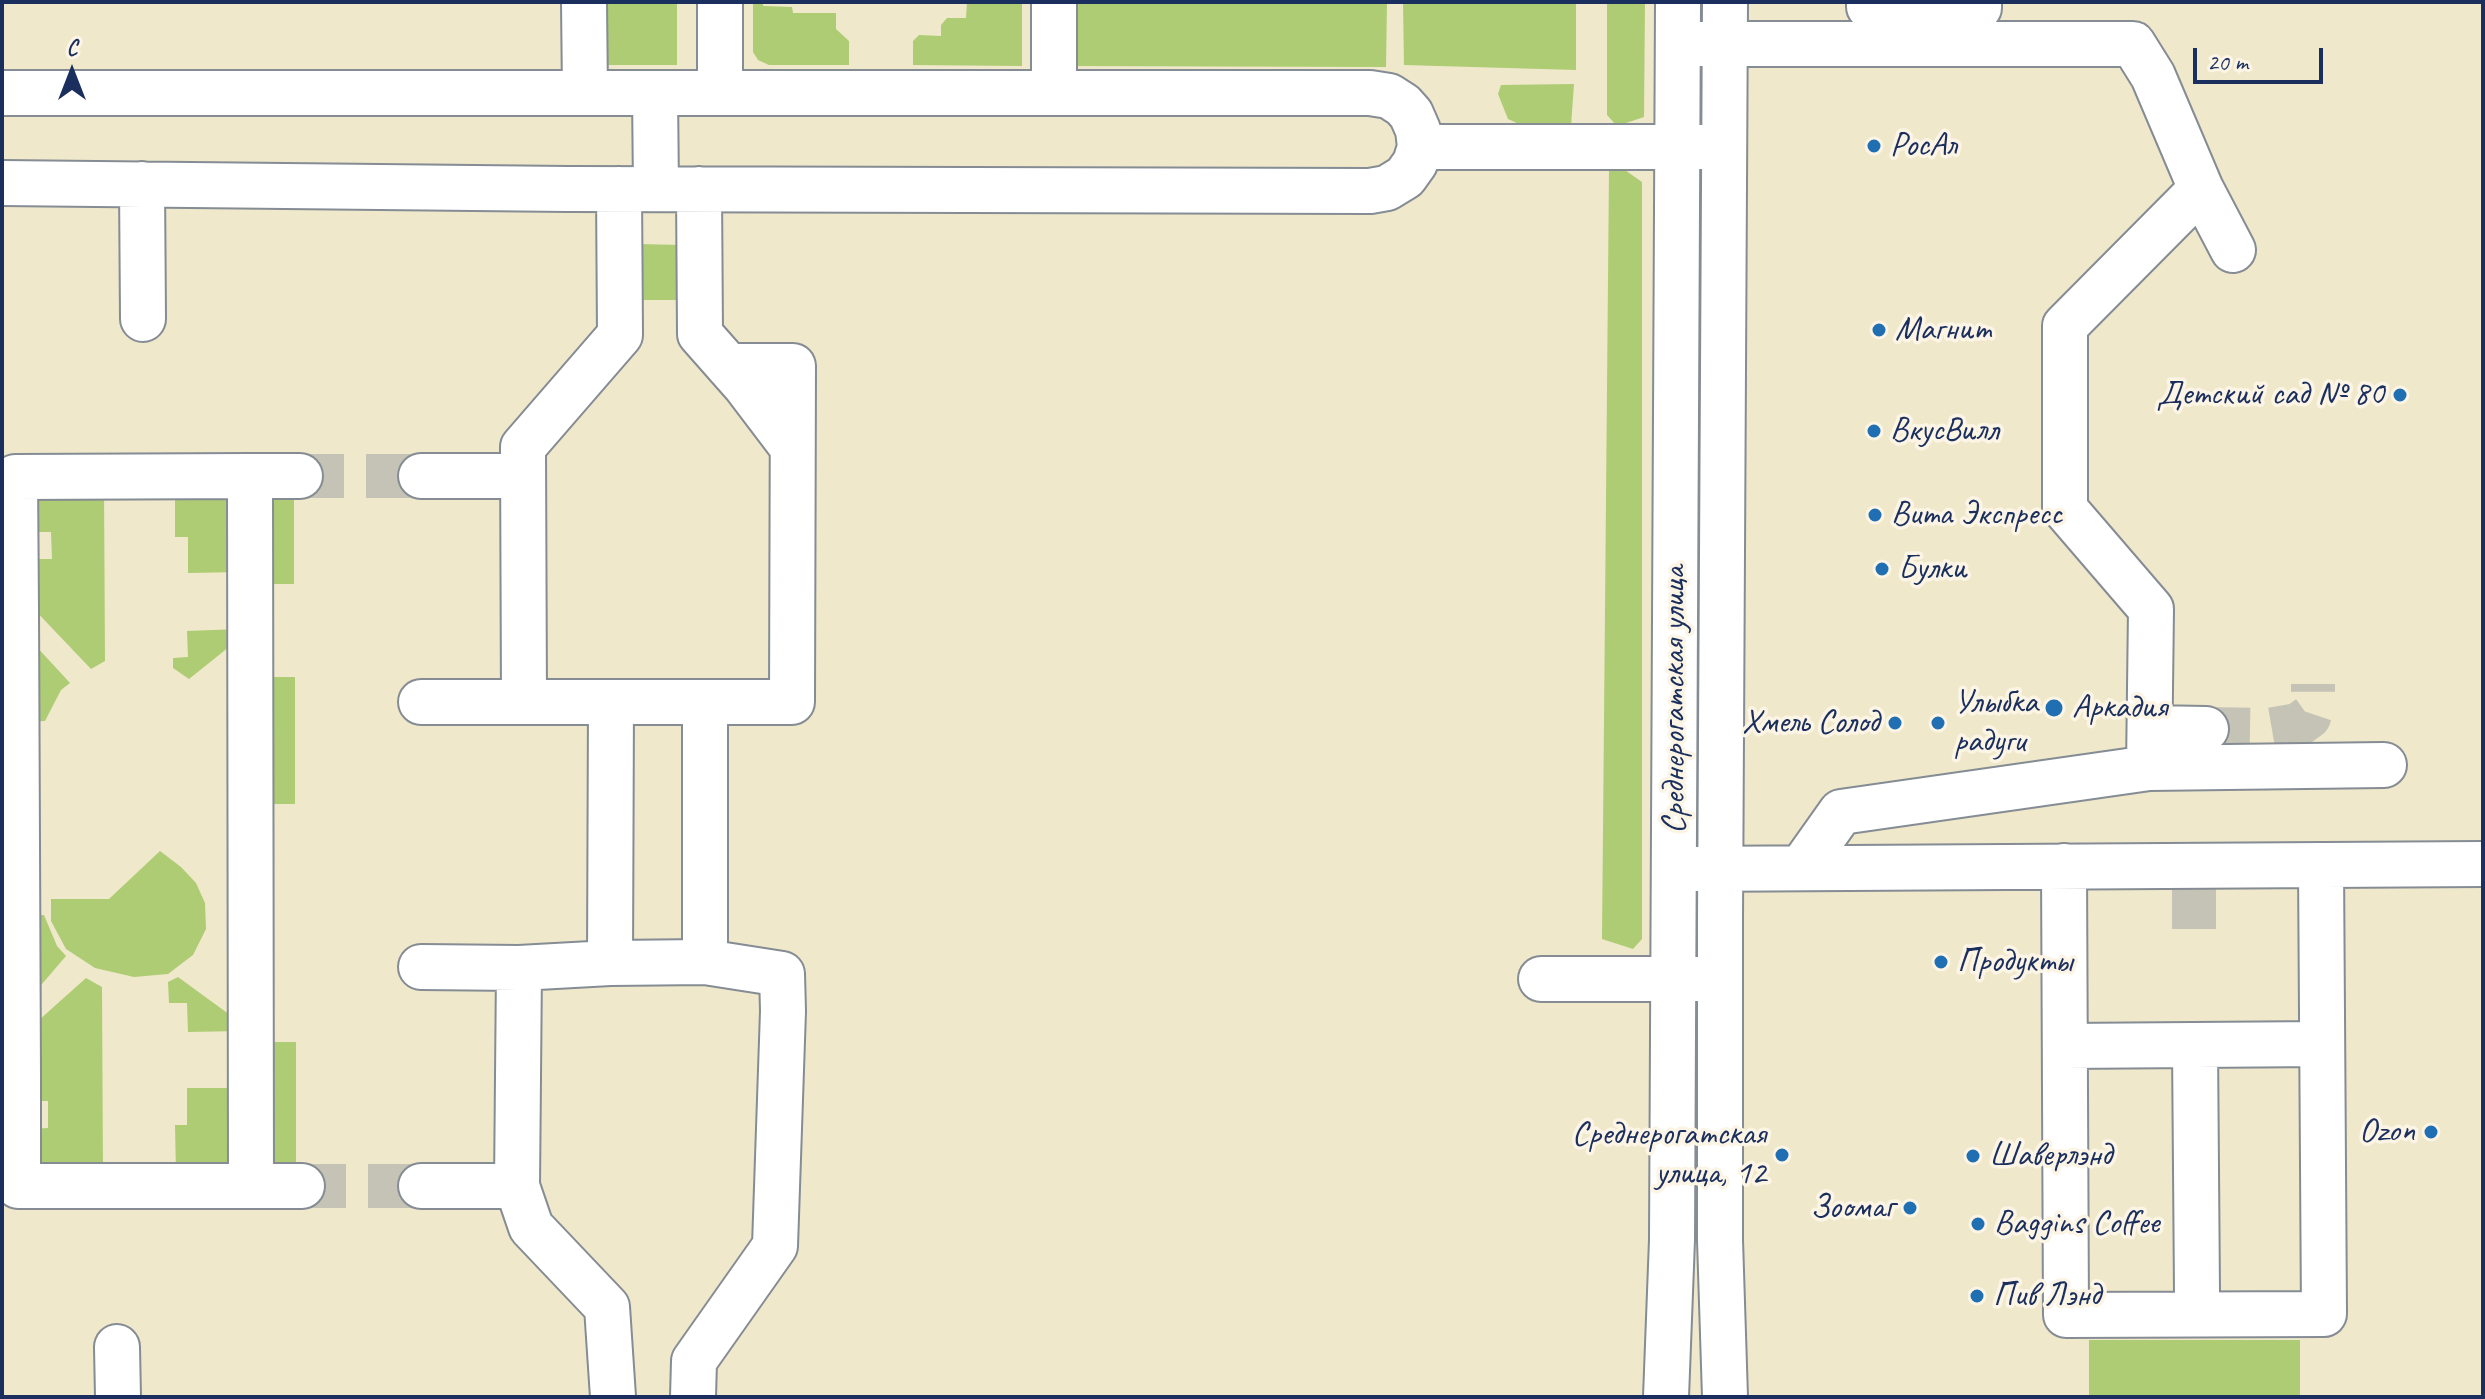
<!DOCTYPE html>
<html>
<head>
<meta charset="utf-8">
<style>
  body { margin:0 }
  #map { position:relative; width:2485px; height:1399px; overflow:hidden; background:#efe8cb; font-family:Caveat,sans-serif }
  canvas { display:block }
  .frame { position:absolute; inset:0; border:4px solid #1b2f5e; pointer-events:none }
  .north { position:absolute; left:32px; top:32px; width:80px; height:80px; -webkit-text-stroke:6px #fcf5e5; paint-order:stroke; rotate:0deg; font-size:22px; font-weight:700; line-height:32px; text-align:center; color:#1b2f5e }
  .north::after { content:''; display:block; margin:auto; width:28px; height:36px; background:#1b2f5e; clip-path:polygon(50% 0,100% 100%,50% 72%,0 100%) }
  .scale { position:absolute; left:2193px; top:48px; width:130px; height:36px; box-sizing:border-box; border:4px solid #1b2f5e; border-top:0; padding-left:10px; font-size:24px; line-height:28px; white-space:nowrap; color:#1b2f5e; -webkit-text-stroke:6px #fcf5e5; paint-order:stroke }
</style>
</head>
<body>
<div id="map">
<canvas width="2485" height="1399"></canvas>
<div class="frame"></div>
<div class="north">С</div>
<div class="scale">20 m</div>
</div>
<script>
const ctx = document.querySelector('canvas').getContext('2d');
ctx.lineJoin = 'round';
function paint(path, color) {
  ctx.fillStyle = color;
  ctx.fill(path, 'evenodd');
}
function poly(rows) {
  const path = new Path2D();
  for (const r of rows) {
    path.moveTo(r[0], r[1]);
    for (let i = 2; i < r.length; i += 2) path.lineTo(r[i], r[i + 1]);
  }
  return path;
}
function stroke(path, color, width, dash) {
  ctx.strokeStyle = color;
  ctx.lineWidth = width;
  ctx.lineCap = dash ? 'butt' : 'round';
  ctx.setLineDash(dash || []);
  ctx.stroke(path);
}
function label(font, color, halo, rows, align = 'center') {
  ctx.font = font + ' Caveat,sans-serif';
  ctx.lineWidth = 7;
  ctx.setLineDash([]);
  ctx.textBaseline = 'middle';
  ctx.strokeStyle = halo;
  ctx.fillStyle = color;
  for (const [text, x, y, turn = 0] of rows) {
    ctx.save();
    ctx.translate(x, y);
    ctx.rotate((+turn || 0) * Math.PI / 180);
    ctx.textAlign = isNaN(turn) ? turn : align;
    if (halo) ctx.strokeText(text, 0, 0);
    ctx.fillText(text, 0, 0);
    ctx.restore();
  }
}
const green = poly([
  [599,2,677,2,677,65,599,65],
  [753,2,763,2,763,6,792,7,793,13,836,13,836,29,849,41,849,65,769,65,758,60,753,52],
  [967,2,1022,2,1022,66,913,65,913,41,919,35,941,36,941,25,947,18,966,18],
  [1073,2,1387,2,1386,67,1072,66],
  [1403,2,1576,2,1576,70,1404,65],
  [1607,2,1645,2,1644,117,1617,126,1607,115],
  [1574,84,1571,126,1519,124,1508,119,1498,94,1501,85],
  [1622,168,1642,182,1642,939,1633,949,1602,939,1609,170],
  [638,244,681,245,681,300,638,300],
  [104,488,105,661,91,669,31,606,31,559,52,559,51,532,31,532,30,489],
  [175,488,229,493,242,572,188,573,188,537,175,537],
  [294,488,294,584,256,584,262,493],
  [239,629,239,639,189,679,173,668,173,658,188,657,187,631],
  [23,632,70,683,61,690,45,721,24,722],
  [257,677,295,677,295,804,257,804],
  [160,851,181,867,196,883,205,903,206,929,193,955,168,974,134,977,95,968,66,949,51,921,51,899,109,899],
  [23,915,44,915,57,946,66,956,24,1005],
  [178,977,241,1023,241,1031,188,1032,187,1003,169,1003,168,982],
  [86,978,102,987,103,1177,30,1178,30,1129,48,1128,48,1101,30,1101,29,1029],
  [259,1042,296,1042,296,1174,264,1168],
  [187,1088,241,1088,230,1168,176,1174,175,1125,187,1125],
  [2089,1340,2300,1340,2300,1397,2089,1397]
]);
const minorTunnel = poly([
  [300,476,421,476],
  [2206,729,2269,730,2298,725,2309,717,2313,705,2313,684],
  [2194,885,2194,941],
  [302,1186,421,1186]
]);
const minor = poly([
  [584,2,585,93],
  [1869,2,1869,7,1979,8,1979,2],
  [1696,44,2133,44,2153,76,2201,189,2233,250],
  [2,93,1370,93,1389,96,1403,105,1411,114,1418,130,1420,147,1415,163,1405,177,1387,188,1370,191,568,189,2,183],
  [655,93,656,189],
  [720,93,720,2],
  [1054,93,1054,2],
  [1420,147,1705,147],
  [142,184,143,319],
  [699,189,700,334,745,385,792,447],
  [250,476,300,476],
  [421,476,523,476],
  [2,610,16,610,15,477,250,476,251,1186,18,1186,18,1075,2,1075],
  [16,610,18,1075],
  [421,702,792,702,793,366,728,366],
  [524,702,523,447,620,335,619,189],
  [2150,728,2206,729],
  [2149,768,2151,609,2065,509,2065,326,2201,189],
  [2064,866,2066,1315,2324,1314,2321,865],
  [1802,867,1841,812,2149,768,2384,765],
  [1689,869,2483,864],
  [705,962,705,702],
  [610,963,611,702],
  [421,967,519,968],
  [1541,979,1703,979],
  [2195,1045,2197,1293],
  [2065,1046,2322,1044],
  [251,1186,302,1186],
  [421,1186,517,1186],
  [117,1347,118,1397],
  [613,1397,607,1307,531,1227,517,1186,519,968,610,963,705,962,782,974,783,1011,775,1246,694,1361,693,1397],
  [1666,1397,1672,1240,1678,2],
  [1725,1397,1720,1240,1720,918,1725,2]
]);
const markers = [
  [1874,146,8,"#1f6fb2"],
  [1879,330,8,"#1f6fb2"],
  [2400,395,8,"#1f6fb2"],
  [1874,431,8,"#1f6fb2"],
  [1875,515,8,"#1f6fb2"],
  [1882,569,8,"#1f6fb2"],
  [2054,708,10,"#1f6fb2"],
  [1895,723,8,"#1f6fb2"],
  [1938,723,8,"#1f6fb2"],
  [1941,962,8,"#1f6fb2"],
  [2431,1132,8,"#1f6fb2"],
  [1782,1155,8,"#1f6fb2"],
  [1973,1156,8,"#1f6fb2"],
  [1910,1208,8,"#1f6fb2"],
  [1978,1224,8,"#1f6fb2"],
  [1977,1296,8,"#1f6fb2"]
];
const poiNames = [
  ["РосАл",1890,146],
  ["Магнит",1895,330],
  ["Детский сад № 80",2384,395,"right"],
  ["ВкусВилл",1890,431],
  ["Вита Экспресс",1891,515],
  ["Булки",1898,569],
  ["Улыбка",1954,703],
  ["радуги",1954,742],
  ["Аркадия",2072,708],
  ["Хмель Солод",1879,723,"right"],
  ["Продукты",1957,962],
  ["Ozon",2415,1132,"right"],
  ["Среднерогатская",1766,1135,"right"],
  ["улица, 12",1766,1174,"right"],
  ["Шаверлэнд",1989,1156],
  ["Зоомаг",1894,1208,"right"],
  ["Baggins Coffee",1994,1224],
  ["Пив Лэнд",1993,1296]
];
const streetNames = [
  ["Среднерогатская улица",1675,700,-90]
];
paint(green, '#aecc73');
stroke(minorTunnel, '#c5c3b5', 44, [44, 22]);
stroke(minor, '#858c94', 48);
stroke(minor, '#fff', 44);
for (const [x, y, r, color] of markers) {
  const dot = new Path2D();
  dot.arc(x, y, r, 0, 2 * Math.PI);
  ctx.fillStyle = color;
  ctx.fill(dot);
  stroke(dot, '#fcf5e5', 3);
}
label('34px', '#1b2f5e', '#fcf5e5', poiNames, 'left');
label('34px', '#1b2f5e', '#fcf5e5', streetNames);
</script>
</body>
</html>
